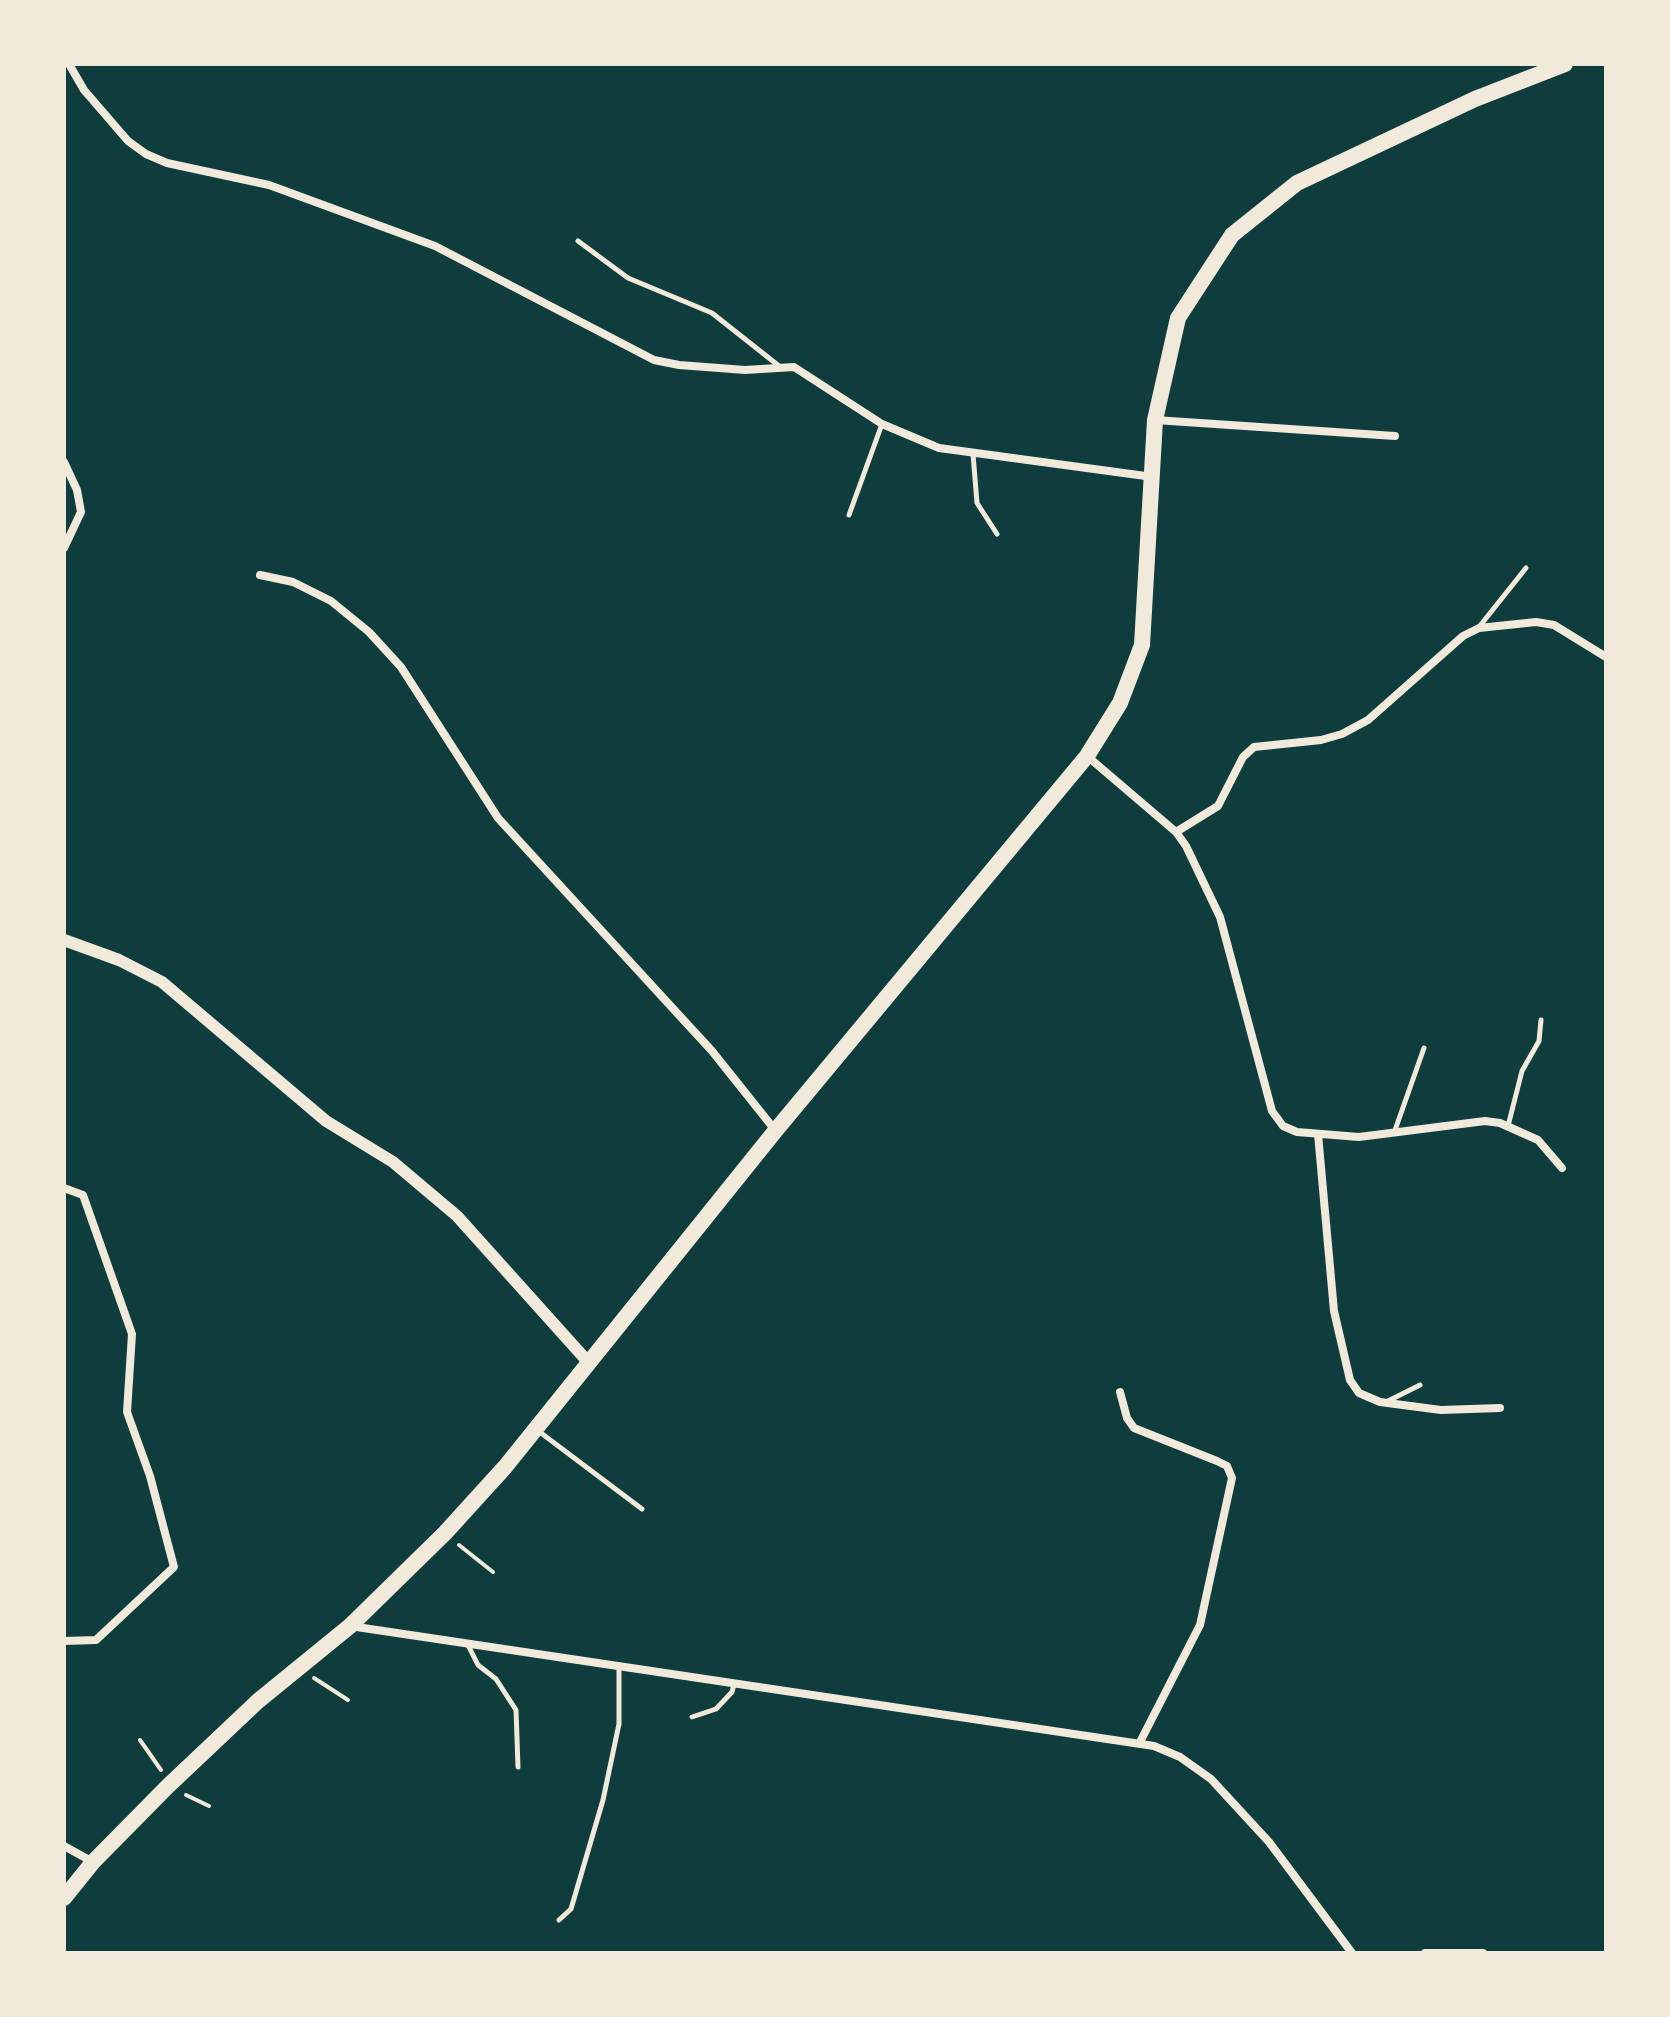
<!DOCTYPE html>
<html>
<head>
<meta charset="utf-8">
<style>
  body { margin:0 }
  #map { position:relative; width:1670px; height:2017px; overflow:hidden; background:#0f3d3e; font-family:Roboto,sans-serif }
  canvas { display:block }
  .frame { position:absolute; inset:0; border:66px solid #f1e9da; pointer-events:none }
</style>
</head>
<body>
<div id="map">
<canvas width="1670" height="2017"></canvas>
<div class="frame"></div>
</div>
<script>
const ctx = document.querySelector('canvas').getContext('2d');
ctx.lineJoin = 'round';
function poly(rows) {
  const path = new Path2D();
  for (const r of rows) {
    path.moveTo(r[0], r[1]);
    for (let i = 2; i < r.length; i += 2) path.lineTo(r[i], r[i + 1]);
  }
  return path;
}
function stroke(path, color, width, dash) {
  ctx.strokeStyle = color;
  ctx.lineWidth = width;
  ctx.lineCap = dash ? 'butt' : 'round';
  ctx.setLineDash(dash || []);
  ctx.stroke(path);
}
const path = poly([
  [459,1545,493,1572],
  [314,1678,348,1700],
  [140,1740,161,1770],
  [186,1795,209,1806]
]);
const service = poly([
  [578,241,628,278,712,313,779,366],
  [973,454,977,503,997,534],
  [849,515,882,424],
  [1479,627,1526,568],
  [1508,1126,1522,1071,1539,1041,1541,1020],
  [1394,1133,1424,1048],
  [1388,1401,1420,1385],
  [537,1430,642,1509],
  [468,1645,478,1665,496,1679,516,1710,518,1767],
  [692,1717,716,1709,732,1692,734,1684],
  [559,1920,571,1909,603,1800,619,1724,619,1667]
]);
const minor = poly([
  [69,64,84,90,128,141,146,154,167,163,269,185,435,246,654,360,679,365,745,370,794,367,882,424,939,448,1153,477],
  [1155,420,1395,436],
  [64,462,77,490,81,512,64,548],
  [260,575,293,582,331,601,369,632,401,667,498,818,712,1051,775,1130],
  [1087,756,1176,832,1186,846,1220,917,1272,1111,1283,1126,1297,1132,1359,1137,1485,1121,1500,1123,1538,1140,1562,1168],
  [1176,832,1218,806,1243,757,1254,747,1321,740,1342,734,1368,720,1463,636,1479,628,1536,622,1554,625,1606,657],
  [1318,1134,1334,1311,1350,1380,1359,1393,1380,1402,1441,1410,1500,1408],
  [64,1188,83,1195,132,1334,127,1412,150,1476,174,1567,96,1640,64,1641],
  [1120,1392,1127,1418,1134,1428,1217,1461,1227,1466,1232,1478,1200,1625,1140,1742],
  [350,1626,1154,1746,1180,1757,1211,1779,1269,1842,1352,1953],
  [64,1846,93,1862],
  [1425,1953,1483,1953]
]);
const tertiary = poly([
  [64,940,119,960,162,982,326,1121,393,1162,457,1216,589,1363]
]);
const trunk = poly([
  [64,1898,93,1862,168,1786,258,1701,350,1626,445,1533,505,1467,776,1130,1087,756,1120,703,1142,645,1155,420,1178,318,1232,235,1297,183,1475,99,1565,64]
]);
stroke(path, '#f1e9da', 4);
stroke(service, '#f1e9da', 5);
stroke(minor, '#f1e9da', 8);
stroke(tertiary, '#f1e9da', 12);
stroke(trunk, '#f1e9da', 16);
</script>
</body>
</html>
